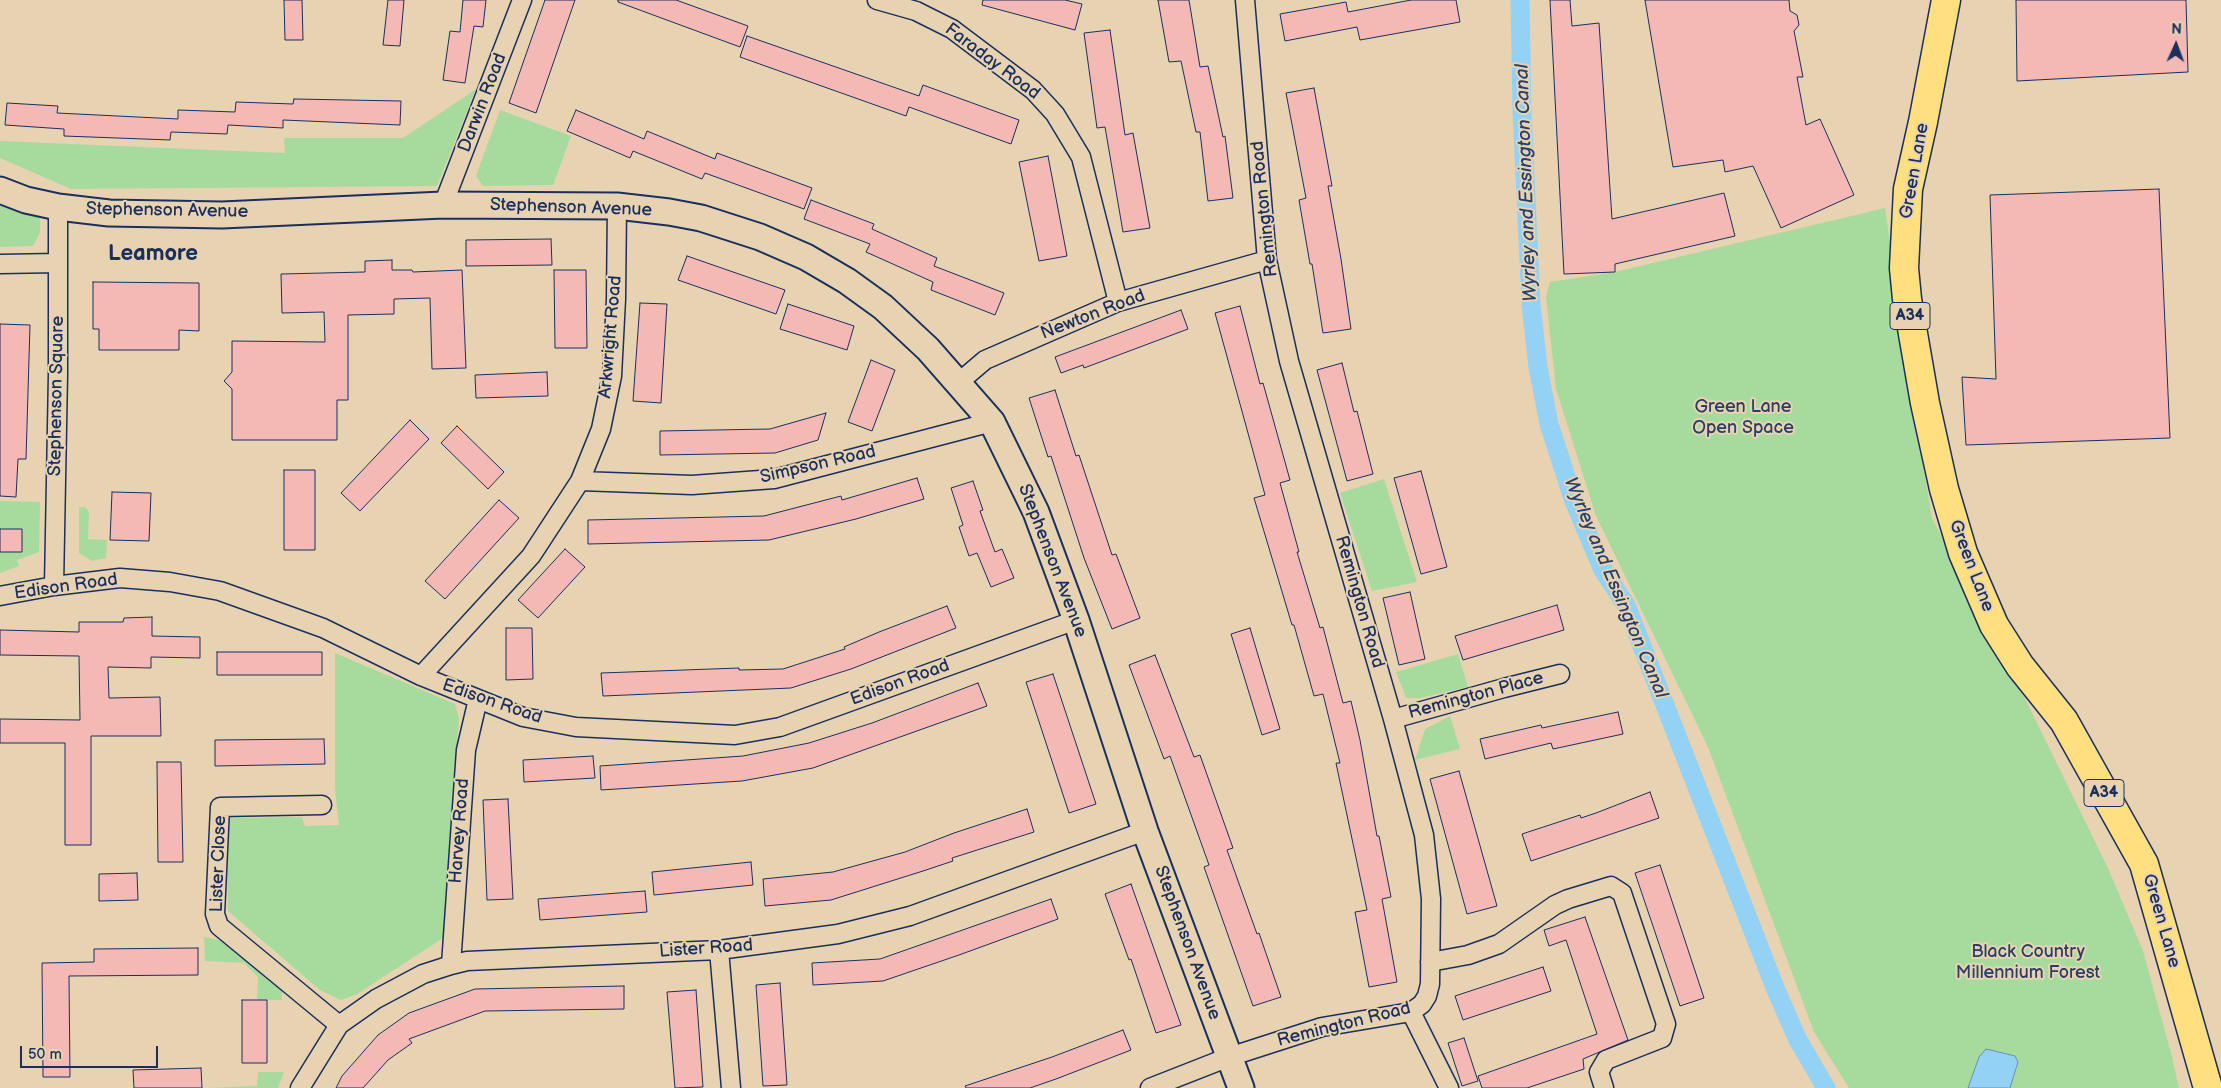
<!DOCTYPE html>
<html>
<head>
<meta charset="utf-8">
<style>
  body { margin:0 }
  #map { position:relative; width:2221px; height:1088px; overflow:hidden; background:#e7d3b1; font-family:"Balsamiq Sans",sans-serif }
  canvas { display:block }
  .north { position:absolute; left:2151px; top:20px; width:50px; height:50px; -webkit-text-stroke:4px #e7d3b1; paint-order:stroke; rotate:2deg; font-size:14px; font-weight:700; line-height:20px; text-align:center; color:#1b2f5e }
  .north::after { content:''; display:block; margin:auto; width:18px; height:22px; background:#1b2f5e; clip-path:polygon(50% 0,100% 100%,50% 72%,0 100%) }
  .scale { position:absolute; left:20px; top:1046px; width:138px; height:22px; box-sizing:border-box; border:2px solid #1b2f5e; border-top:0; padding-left:6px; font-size:15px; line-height:18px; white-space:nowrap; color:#1b2f5e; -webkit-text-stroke:4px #e7d3b1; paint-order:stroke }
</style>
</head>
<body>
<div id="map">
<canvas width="2221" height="1088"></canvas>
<div class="north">N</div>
<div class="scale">50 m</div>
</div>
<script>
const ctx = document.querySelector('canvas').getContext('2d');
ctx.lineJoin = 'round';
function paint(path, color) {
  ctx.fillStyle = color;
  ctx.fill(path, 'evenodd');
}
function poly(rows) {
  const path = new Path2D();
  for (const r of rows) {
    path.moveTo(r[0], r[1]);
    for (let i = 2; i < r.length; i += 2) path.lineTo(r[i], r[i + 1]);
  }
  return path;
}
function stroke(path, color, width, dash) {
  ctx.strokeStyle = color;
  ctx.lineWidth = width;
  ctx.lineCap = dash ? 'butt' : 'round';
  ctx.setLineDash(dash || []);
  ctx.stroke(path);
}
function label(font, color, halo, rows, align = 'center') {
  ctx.font = font + ' "Balsamiq Sans",sans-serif';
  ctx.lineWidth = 4;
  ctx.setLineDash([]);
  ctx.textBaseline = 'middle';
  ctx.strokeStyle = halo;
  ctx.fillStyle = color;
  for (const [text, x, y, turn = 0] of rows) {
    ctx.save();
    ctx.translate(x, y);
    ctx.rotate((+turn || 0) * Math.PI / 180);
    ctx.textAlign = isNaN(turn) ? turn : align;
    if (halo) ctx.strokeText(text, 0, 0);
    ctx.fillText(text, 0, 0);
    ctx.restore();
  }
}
const green = poly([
  [476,89,437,186,71,189,0,158,0,141,285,153,284,138,403,138],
  [500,110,571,136,553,185,483,186,476,176],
  [0,203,40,215,40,232,33,246,0,247],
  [1885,208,1914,410,1932,518,2011,670,2108,868,2143,951,2171,1053,2179,1088,2010,1088,2018,1062,1979,1057,1968,1088,1849,1088,1814,1032,1708,747,1596,516,1556,389,1546,297,1550,282,1615,272],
  [1384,479,1417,582,1372,591,1340,493],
  [0,501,40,502,39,552,17,560,19,566,0,573,0,552,22,529,0,529],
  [79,507,85,507,89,512,88,539,107,540,106,558,92,561,79,553],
  [335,653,455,704,459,719,443,938,357,994,341,1000,320,990,228,911,226,818,302,817,305,826,339,825,335,790],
  [1458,654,1468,687,1420,698,1406,698,1396,672],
  [1450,716,1460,749,1415,760,1425,729],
  [204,937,228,942,282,984,282,1000,257,1000,258,977,244,963,205,961],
  [258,1072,284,1072,278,1088,206,1088,257,1086]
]);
const water = poly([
  [1986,1049,2015,1056,2018,1062,2010,1088,1968,1088,1979,1057,1986,1049]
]);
const canal = poly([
  [1520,0,1522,111,1531,304,1538,367,1549,424,1574,501,1603,570,1626,605,1776,990,1798,1040,1826,1088]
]);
const building = poly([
  [284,0,302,0,303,40,285,40,284,0],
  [388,0,404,0,400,46,383,45,388,0],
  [463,0,486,0,483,27,474,26,465,83,443,80,450,31,460,32,463,0],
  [545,0,575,0,536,113,509,103,545,0],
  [618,0,676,0,748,26,740,47,618,2,618,0],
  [983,0,1065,0,1082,4,1075,30,982,5,983,0],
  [1158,0,1189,0,1200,67,1208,66,1223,137,1225,136,1233,198,1208,201,1200,132,1196,132,1181,61,1169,62,1158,0],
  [1411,0,1456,0,1460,22,1360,40,1357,27,1285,41,1280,14,1346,2,1348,12,1411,0],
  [1550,0,1570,0,1572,26,1599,23,1612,219,1724,193,1735,236,1615,264,1615,272,1564,274,1550,0],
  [1645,0,1789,0,1790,11,1797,15,1799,25,1794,31,1803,77,1797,77,1806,125,1820,119,1854,195,1781,228,1753,166,1725,172,1723,160,1673,167,1645,0],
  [2016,0,2186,0,2188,72,2017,81,2016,0],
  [1110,30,1125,135,1133,133,1150,228,1123,232,1105,127,1097,128,1084,33,1110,30],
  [747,36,919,96,923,85,1019,120,1011,144,909,107,906,116,740,57,747,36],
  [1314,88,1332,186,1328,186,1341,259,1351,329,1323,333,1312,264,1310,264,1299,200,1306,198,1286,93,1314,88],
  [294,99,401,101,400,125,283,120,283,128,228,125,227,134,171,132,170,140,64,136,64,129,5,125,7,103,58,106,57,113,178,119,178,110,235,112,236,102,293,104,294,99],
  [576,110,644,139,647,131,715,159,717,153,812,188,804,209,705,173,702,179,633,151,630,158,567,131,576,110],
  [1048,156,1067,256,1039,261,1019,162,1048,156],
  [2159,189,2170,438,1966,445,1962,377,1996,379,1990,195,2159,189],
  [811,200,874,224,872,229,937,258,934,266,1004,293,995,315,931,290,933,282,866,252,870,244,804,219,811,200],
  [551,239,552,265,466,266,466,240,551,239],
  [687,256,785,290,776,314,678,280,687,256],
  [392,260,392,270,412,270,413,272,462,270,466,368,432,369,430,298,394,299,394,314,348,315,348,400,337,400,337,440,232,440,232,389,224,381,232,372,232,341,325,342,324,312,282,313,281,274,365,272,365,261,392,260],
  [554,270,586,270,587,348,555,348,554,270],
  [93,282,199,283,199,331,179,330,179,350,99,350,99,329,93,329,93,282],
  [640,303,667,304,661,403,633,401,640,303],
  [788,304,854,326,847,350,780,329,788,304],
  [1240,306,1260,384,1263,383,1290,480,1280,483,1299,552,1297,552,1320,628,1323,627,1343,703,1351,701,1360,740,1377,836,1379,836,1391,897,1382,899,1397,982,1369,987,1355,912,1367,910,1336,763,1340,763,1323,694,1314,696,1294,625,1292,625,1254,498,1265,495,1215,313,1240,306],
  [1181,310,1188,329,1084,368,1083,365,1061,373,1055,357,1181,310],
  [0,324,30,325,26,459,18,459,16,497,0,496,0,324],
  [871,360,895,370,872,431,848,422,871,360],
  [1342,363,1354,412,1357,411,1373,474,1347,481,1317,370,1342,363],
  [547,372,548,396,476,398,475,375,547,372],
  [1055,390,1076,456,1079,455,1112,555,1116,554,1140,618,1112,629,1084,558,1051,456,1048,457,1029,398,1055,390],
  [826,413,818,440,775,453,660,455,660,431,770,429,826,413],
  [410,420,429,439,360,511,341,493,410,420],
  [457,426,504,472,488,489,441,443,457,426],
  [284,470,315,470,315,550,284,550,284,470],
  [1421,471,1447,567,1421,574,1394,478,1421,471],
  [917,478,924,499,856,519,769,540,588,544,588,520,764,516,841,496,842,500,917,478],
  [973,481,983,510,980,511,995,552,1002,549,1014,578,991,587,977,553,969,556,959,527,963,525,951,488,973,481],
  [112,492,151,493,149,541,110,540,112,492],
  [499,500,519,518,445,599,425,581,499,500],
  [0,529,22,529,22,552,0,552,0,529],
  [565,549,585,567,538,618,518,600,565,549],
  [1410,592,1425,659,1399,665,1383,598,1410,592],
  [1557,605,1564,630,1463,660,1455,636,1557,605],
  [947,606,956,628,851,669,791,688,603,696,601,673,739,668,739,670,783,669,845,649,844,647,879,632,947,606],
  [152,617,152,636,200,637,200,658,151,657,151,668,108,667,109,698,160,697,161,736,91,736,91,845,65,845,65,743,0,743,0,719,80,720,79,656,0,655,0,630,79,632,79,622,123,622,124,618,152,617],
  [506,628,532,628,533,679,506,680,506,628],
  [1250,628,1280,729,1262,735,1231,634,1250,628],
  [217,652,322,652,322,675,217,675,217,652],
  [1155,655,1194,757,1200,755,1233,848,1227,850,1257,934,1259,933,1281,997,1253,1006,1204,867,1209,865,1170,756,1164,759,1129,665,1155,655],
  [1053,674,1096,804,1069,813,1026,682,1053,674],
  [978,683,987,706,813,768,742,781,601,790,600,766,743,756,809,743,872,723,978,683],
  [1618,712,1623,734,1553,749,1551,743,1485,759,1480,739,1541,725,1542,728,1618,712],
  [324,739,325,764,215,766,215,740,324,739],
  [593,756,595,778,524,782,523,760,593,756],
  [157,762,181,762,183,862,158,862,157,762],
  [1459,771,1497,906,1467,914,1430,779,1459,771],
  [1650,792,1659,818,1531,861,1522,834,1580,815,1581,818,1596,813,1650,792],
  [508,799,513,899,487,900,483,800,508,799],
  [1027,809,1034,832,952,858,953,861,923,871,831,900,765,906,763,879,833,872,905,852,954,833,1027,809],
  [751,862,753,885,654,895,652,872,751,862],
  [1660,865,1704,998,1680,1006,1635,873,1660,865],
  [137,873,138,900,99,901,99,874,137,873],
  [1131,884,1181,1025,1156,1033,1131,959,1129,960,1105,894,1131,884],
  [645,891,647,912,540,920,538,899,645,891],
  [1051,899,1058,919,959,955,883,981,813,985,812,963,880,959,1051,899],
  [1585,917,1628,1040,1583,1059,1584,1069,1527,1088,1482,1088,1478,1076,1597,1034,1566,940,1549,946,1544,930,1585,917],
  [198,948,198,975,69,976,70,1077,43,1077,42,963,94,962,94,949,198,948],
  [1543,967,1551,991,1463,1020,1455,996,1543,967],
  [780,983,787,1085,763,1086,756,985,780,983],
  [624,986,624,1009,485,1011,409,1039,412,1043,388,1060,363,1088,336,1088,342,1076,378,1035,409,1013,475,989,624,986],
  [696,990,703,1087,675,1088,667,992,696,990],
  [242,1000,267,1000,267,1063,242,1063,242,1000],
  [1123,1030,1131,1050,1056,1079,1030,1088,966,1088,965,1086,1052,1057,1123,1030],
  [1464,1038,1478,1081,1462,1086,1448,1043,1464,1038],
  [201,1068,202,1088,134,1088,133,1070,201,1068]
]);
const street = poly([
  [877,0,916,11,952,29,1033,90,1055,114,1081,157,1118,302],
  [443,205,522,0],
  [0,264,58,263],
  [958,383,985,360,1118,302,1267,260],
  [580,481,692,485,774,479,992,422],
  [54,586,58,374,58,207],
  [0,596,54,586,120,578,170,582,220,591,323,628,421,676,523,717,576,727,735,735,780,727,1076,620],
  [421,676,531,556,580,481,601,429,612,376,616,299,617,206],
  [1393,719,1504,688,1560,674],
  [322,805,220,807,215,914,219,926,339,1025],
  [719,950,731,1088],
  [1430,962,1468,955,1499,944,1555,905,1568,899,1611,886,1622,893,1666,1024,1662,1038,1606,1060,1599,1072,1604,1088],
  [451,965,466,750,478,699],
  [1411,1012,1449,1088],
  [300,1088,339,1025,376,999,423,974,451,965,467,961,719,950,838,934,910,916,1145,831],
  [1150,1088,1229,1057,1322,1027,1411,1012,1422,1004,1427,996,1430,984,1431,899,1424,835,1393,719,1289,361,1267,260,1245,0]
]);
const secondary = poly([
  [0,190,26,200,58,207,109,213,222,215,443,205,617,206,669,212,701,218,760,237,806,257,847,281,883,307,928,349,992,422,1036,512,1076,620,1145,831,1241,1088]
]);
const highway = poly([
  [1946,0,1923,122,1908,189,1904,268,1907,299,1925,403,1944,489,1963,553,1994,625,2020,666,2064,721,2144,864,2208,1088]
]);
const shields = [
  [1910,316,40],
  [2104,793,40]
];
const shieldNames = [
  ["A34",1910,316],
  ["A34",2104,793]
];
const streetNames = [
  ["Faraday Road",992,62,37],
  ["Darwin Road",483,103,-69],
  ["Green Lane",1915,171,-80],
  ["Stephenson Avenue",571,208,2],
  ["Remington Road",1265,209,-96],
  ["Stephenson Avenue",167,211,1],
  ["Newton Road",1093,315,-21],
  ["Arkwright Road",611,337,-85],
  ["Stephenson Square",57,396,-89],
  ["Simpson Road",818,465,-13],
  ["Stephenson Avenue",1052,561,69],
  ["Green Lane",1971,566,69],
  ["Edison Road",66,587,-8],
  ["Remington Road",1359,602,74],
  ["Edison Road",900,683,-20],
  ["Remington Place",1476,696,-15],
  ["Edison Road",492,702,19],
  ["Harvey Road",460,831,-86],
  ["Lister Close",219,864,-88],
  ["Green Lane",2161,921,74],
  ["Stephenson Avenue",1187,943,70],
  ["Lister Road",706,949,-4],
  ["Remington Road",1344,1025,-14]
];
const parkNames = [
  ["Green Lane",1743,407],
  ["Open Space",1743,428],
  ["Black Country",2028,952],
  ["Millennium Forest",2028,973]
];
const waterNames = [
  ["Wyrley and Essington Canal",1527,183,-92],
  ["Wyrley and Essington Canal",1615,588,67]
];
const districtNames = [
  ["Leamore",153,254]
];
paint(green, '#a7db9d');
paint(water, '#94d2f5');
stroke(water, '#6491b9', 1);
stroke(canal, '#94d2f5', 19);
paint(building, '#f4b8b5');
stroke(building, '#1b2f5e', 1);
stroke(street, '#1b2f5e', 21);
stroke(secondary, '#1b2f5e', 29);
stroke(highway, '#1b2f5e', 31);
stroke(street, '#e7d3b1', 18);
stroke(secondary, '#e7d3b1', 25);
stroke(highway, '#ffdf80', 28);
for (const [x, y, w] of shields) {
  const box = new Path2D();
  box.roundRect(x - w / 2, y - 13.5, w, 27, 4);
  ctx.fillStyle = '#e7d3b1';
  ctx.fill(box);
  stroke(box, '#1b2f5e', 1);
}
label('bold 16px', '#1b2f5e', null, shieldNames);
label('18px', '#1b2f5e', '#e7d3b1', streetNames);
label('18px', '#294064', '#e7d3b1', parkNames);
label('italic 19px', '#273f6d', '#e7d3b1', waterNames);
label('bold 22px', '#1b2f5e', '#e7d3b1', districtNames);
</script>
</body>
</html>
